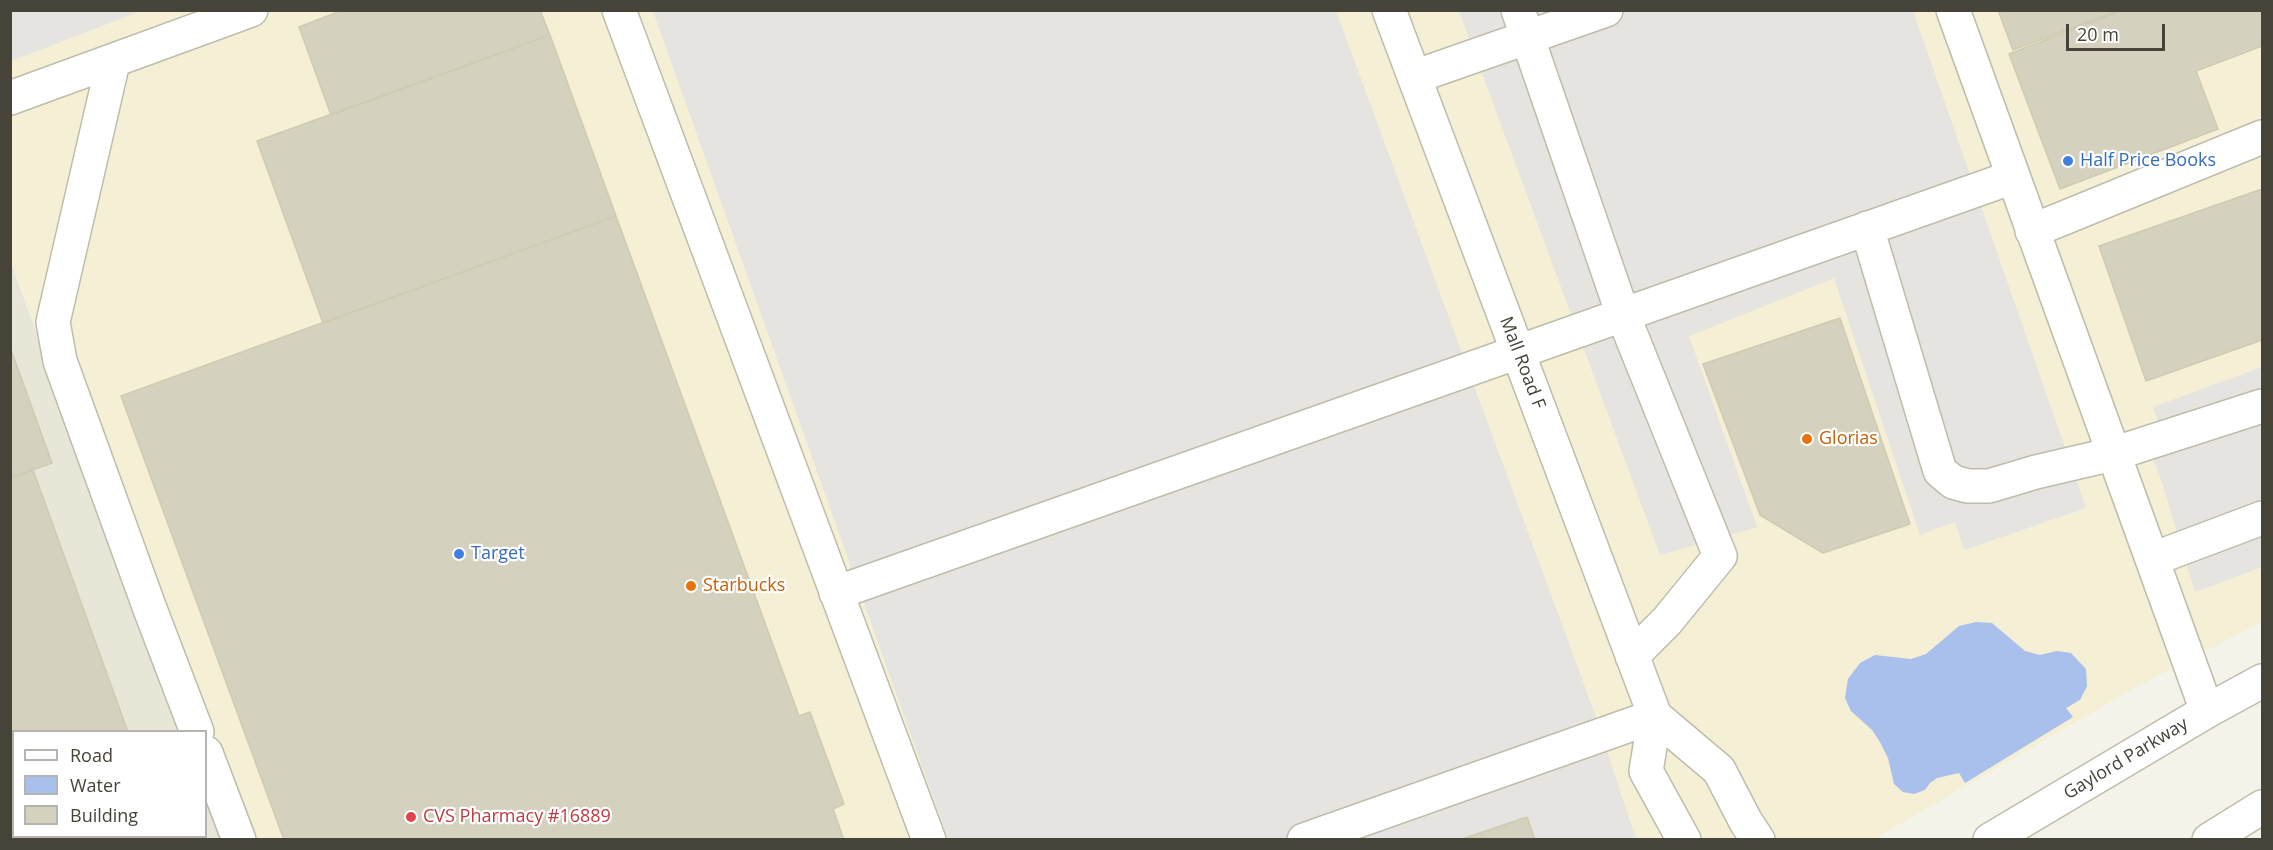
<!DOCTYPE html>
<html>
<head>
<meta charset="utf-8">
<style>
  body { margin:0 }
  #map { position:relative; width:2273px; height:850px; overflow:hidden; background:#f3f3e9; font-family:"Open Sans",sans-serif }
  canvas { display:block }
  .frame { position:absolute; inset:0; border:12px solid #464438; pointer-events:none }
  .legend { position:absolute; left:12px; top:730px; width:195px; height:108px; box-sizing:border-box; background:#fff; border:2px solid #b5b4af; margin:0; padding:8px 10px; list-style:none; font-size:18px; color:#464438 }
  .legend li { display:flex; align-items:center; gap:12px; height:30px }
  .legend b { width:30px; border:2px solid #b5b4af }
  .scale { position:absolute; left:2066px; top:24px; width:99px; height:27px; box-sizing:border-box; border:3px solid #464438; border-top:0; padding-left:8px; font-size:18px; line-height:21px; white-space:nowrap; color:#464438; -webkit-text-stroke:4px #fff; paint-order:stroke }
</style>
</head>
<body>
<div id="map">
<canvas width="2273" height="850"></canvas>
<div class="frame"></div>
<ul class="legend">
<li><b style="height:8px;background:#fff"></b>Road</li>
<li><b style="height:16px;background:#a9bfec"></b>Water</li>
<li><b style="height:16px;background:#d4d1bf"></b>Building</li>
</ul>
<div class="scale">20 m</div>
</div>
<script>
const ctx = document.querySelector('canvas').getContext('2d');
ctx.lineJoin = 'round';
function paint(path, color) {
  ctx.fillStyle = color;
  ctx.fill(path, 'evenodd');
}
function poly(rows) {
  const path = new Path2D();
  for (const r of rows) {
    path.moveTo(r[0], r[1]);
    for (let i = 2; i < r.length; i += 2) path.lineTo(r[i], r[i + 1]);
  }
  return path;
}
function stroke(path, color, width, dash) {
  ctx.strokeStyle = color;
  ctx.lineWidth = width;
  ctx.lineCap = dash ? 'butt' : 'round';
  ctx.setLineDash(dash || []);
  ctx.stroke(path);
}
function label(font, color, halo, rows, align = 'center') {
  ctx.font = font + ' "Open Sans",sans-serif';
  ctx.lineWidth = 4.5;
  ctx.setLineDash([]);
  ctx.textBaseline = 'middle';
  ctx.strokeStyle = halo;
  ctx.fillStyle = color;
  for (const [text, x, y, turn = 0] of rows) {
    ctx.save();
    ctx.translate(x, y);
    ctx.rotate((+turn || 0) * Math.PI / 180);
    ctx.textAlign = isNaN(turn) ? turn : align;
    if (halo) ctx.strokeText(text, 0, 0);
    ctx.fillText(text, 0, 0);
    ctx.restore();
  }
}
const residential = poly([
  [10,260,181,731,14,732,14,836,206,836,206,800,220,839,11,839]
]);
const commercial = poly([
  [11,11,2262,11,2262,622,2136,687,1874,839,220,839,206,800,206,732,181,731,11,260]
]);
const parking = poly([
  [11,10,141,10,141,11,11,61],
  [653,11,1336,11,1592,706,1636,839,948,839],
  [1459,11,1913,11,2086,508,1964,550,1955,522,1920,535,1834,278,1689,336,1757,527,1660,555],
  [2262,367,2262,567,2195,592,2162,482,2144,437,2161,430,2153,407]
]);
const water = poly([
  [1976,622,1992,623,2025,651,2040,655,2057,651,2071,653,2086,669,2087,686,2080,700,2066,708,2073,717,1965,783,1959,773,1937,778,1930,783,1925,790,1914,794,1903,792,1894,784,1888,758,1880,742,1872,730,1851,711,1845,698,1848,679,1860,663,1875,655,1911,659,1926,654,1959,626]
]);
const building = poly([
  [343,10,540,10,550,35,331,115,299,27,343,10],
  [1998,10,2120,10,2013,50,1998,10],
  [2123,10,2262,10,2262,46,2196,71,2218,129,2060,189,2009,54,2123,10],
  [550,35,616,216,323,323,257,141,550,35],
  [2262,189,2262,340,2146,381,2099,246,2262,189],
  [616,216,799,716,810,712,844,804,833,809,844,840,284,840,121,396,616,216],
  [1840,318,1910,524,1823,553,1760,515,1703,364,1840,318],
  [10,347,52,463,10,478,10,347],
  [33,470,128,732,14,732,14,836,149,836,140,840,10,840,10,478,33,470],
  [1527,817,1535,840,1459,840,1527,817],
  [149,836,189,836,190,840,140,840,149,836]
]);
const minor = poly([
  [619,10,929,840],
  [1389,10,1655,716,1719,770,1746,822,1758,840],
  [1518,10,1623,315,1720,556,1667,621,1632,656],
  [1953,10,2207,711],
  [113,62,53,322,60,361,150,609,197,732],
  [1414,77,1606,10],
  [10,98,251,10],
  [1867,228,1940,471,1953,482,1968,486,1989,486,2036,472,2113,454,2262,406],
  [2032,231,2262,137],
  [2153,559,2262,518],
  [836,593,2013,177],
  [1655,716,1646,771,1684,840],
  [206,753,239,840],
  [1304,840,1655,716],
  [1990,840,2207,711,2262,681],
  [2209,840,2262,807]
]);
const markers = [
  [2068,161,6,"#3f7fe0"],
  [1807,439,6,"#e8710a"],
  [459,554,6,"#3f7fe0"],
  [691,586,6,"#e8710a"],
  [411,817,6,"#e0444e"]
];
const shopNames = [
  ["Half Price Books",2080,161],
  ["Target",471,554]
];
const streetNames = [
  ["Mall Road F",1522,363,69],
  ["Gaylord Parkway",2126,759,-31]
];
const foodNames = [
  ["Glorias",1819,439],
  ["Starbucks",703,586]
];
const healthNames = [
  ["CVS Pharmacy #16889",423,817]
];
paint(residential, '#e7e6d7');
paint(commercial, '#f4efd5');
paint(parking, '#e5e4e0');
paint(water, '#a9bfec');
paint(building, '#d4d1bf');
stroke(building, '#cfcbb2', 1.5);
stroke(minor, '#bebdac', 36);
stroke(minor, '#fff', 33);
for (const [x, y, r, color] of markers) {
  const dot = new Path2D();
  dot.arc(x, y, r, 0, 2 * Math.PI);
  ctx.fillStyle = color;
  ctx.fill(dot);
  stroke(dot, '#fff', 2);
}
label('18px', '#366cbe', '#fff', shopNames, 'left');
label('18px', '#464438', '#fff', streetNames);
label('18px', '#c56008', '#fff', foodNames, 'left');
label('18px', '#be3a42', '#fff', healthNames, 'left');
</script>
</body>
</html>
